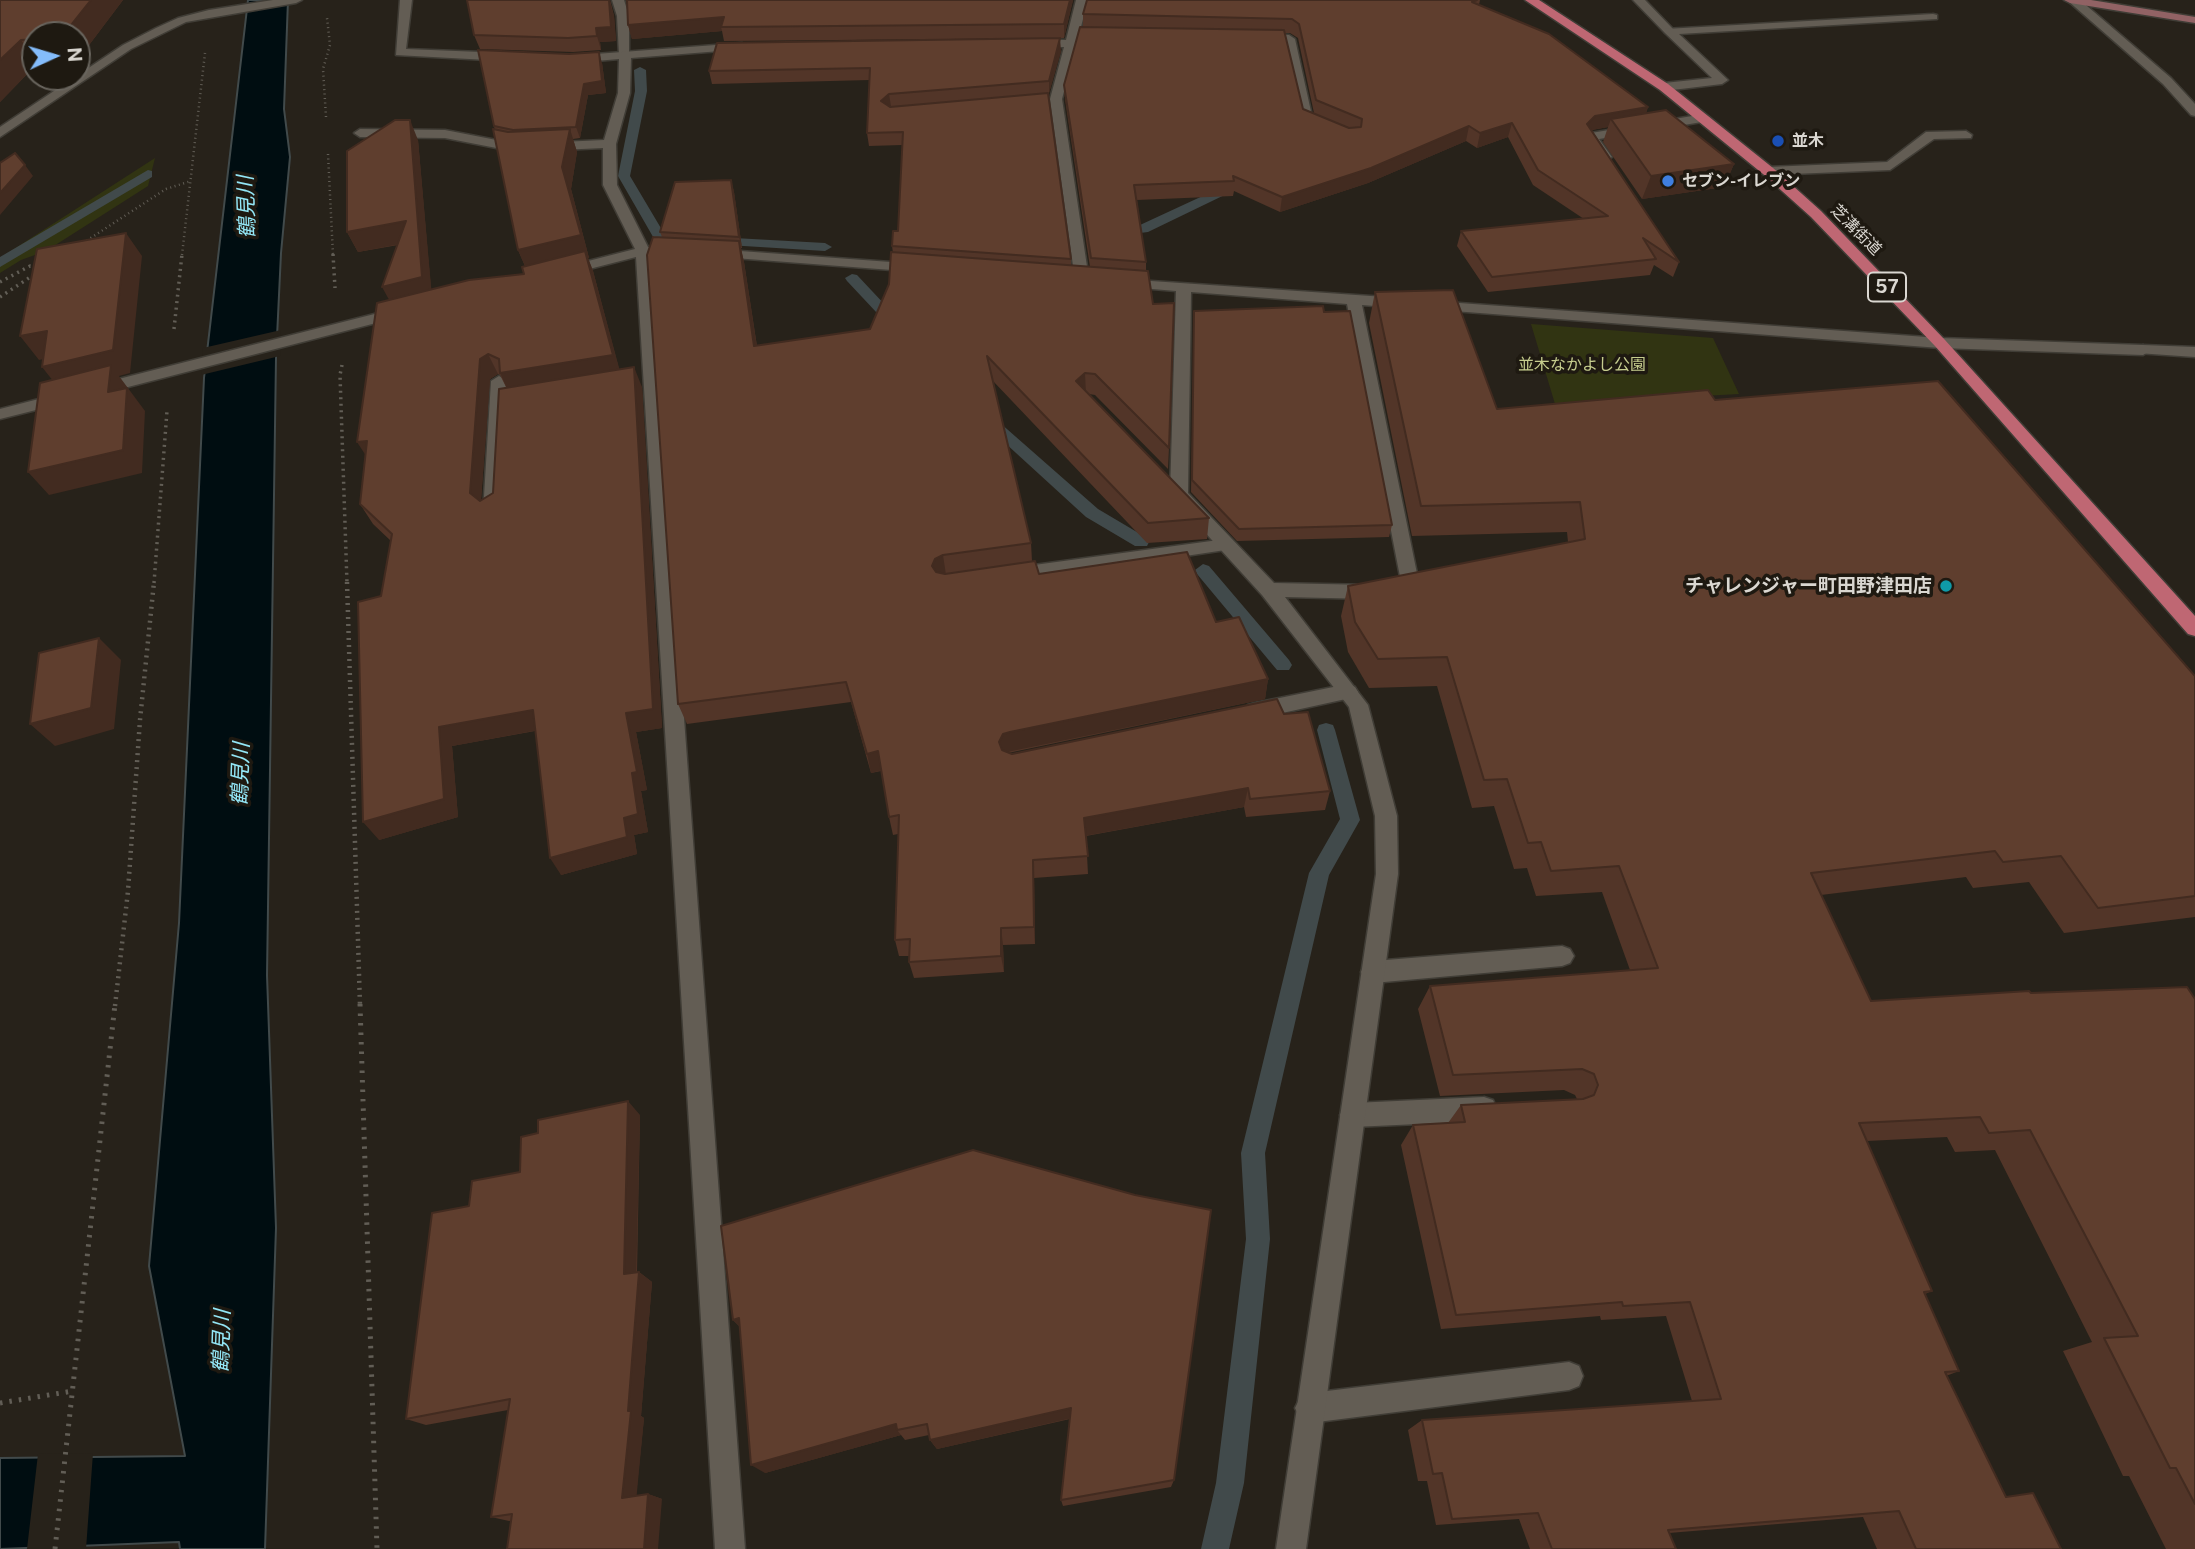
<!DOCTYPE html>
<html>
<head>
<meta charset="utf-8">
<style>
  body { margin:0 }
  #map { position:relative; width:2195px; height:1549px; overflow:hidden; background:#27221a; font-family:"Public Sans",sans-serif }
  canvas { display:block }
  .north { position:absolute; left:21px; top:21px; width:70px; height:70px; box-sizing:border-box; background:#1e1911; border:2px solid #69655e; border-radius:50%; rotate:86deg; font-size:19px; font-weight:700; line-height:28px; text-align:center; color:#dad7d1 }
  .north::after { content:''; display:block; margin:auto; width:24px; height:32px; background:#84bcfb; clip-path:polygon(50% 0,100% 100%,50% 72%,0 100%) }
</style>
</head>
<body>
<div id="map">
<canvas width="2195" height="1549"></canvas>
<div class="north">N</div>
</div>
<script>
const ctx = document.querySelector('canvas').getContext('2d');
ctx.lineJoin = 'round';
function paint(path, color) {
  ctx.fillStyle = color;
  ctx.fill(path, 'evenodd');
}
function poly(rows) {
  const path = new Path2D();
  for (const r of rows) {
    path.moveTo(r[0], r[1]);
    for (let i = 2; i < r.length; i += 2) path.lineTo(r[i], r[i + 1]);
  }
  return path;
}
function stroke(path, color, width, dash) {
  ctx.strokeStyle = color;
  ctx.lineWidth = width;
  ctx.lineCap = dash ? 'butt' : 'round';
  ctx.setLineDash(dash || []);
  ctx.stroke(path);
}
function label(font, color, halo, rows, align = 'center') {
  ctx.font = font + ' "Public Sans","Noto Sans JP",sans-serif';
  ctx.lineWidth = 7;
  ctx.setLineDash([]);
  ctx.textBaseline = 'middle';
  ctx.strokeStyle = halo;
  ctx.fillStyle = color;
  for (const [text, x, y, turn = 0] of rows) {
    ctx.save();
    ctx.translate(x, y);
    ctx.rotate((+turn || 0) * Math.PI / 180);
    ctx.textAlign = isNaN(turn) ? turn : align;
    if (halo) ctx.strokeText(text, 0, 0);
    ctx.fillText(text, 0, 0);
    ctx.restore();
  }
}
const green = poly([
  [155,158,148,186,46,251,21,260,0,273,0,258],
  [1531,324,1713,338,1739,394,1555,404]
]);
const water = poly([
  [248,0,288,0,284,109,290,157,281,253,276,358,267,975,276,1228,265,1549,180,1549,179,1542,0,1549,0,1458,185,1456,149,1266,179,923,204,378,248,0]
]);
const pier = poly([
  [281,330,280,356,201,375,203,348],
  [93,1453,86,1549,27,1549,38,1454]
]);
const stream = poly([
  [640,67,646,70,647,91,630,176,665,235,687,237,687,243,656,242,618,176,635,91,634,70,640,67],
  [148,170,152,171,152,177,0,267,0,257,148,170],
  [1235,181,1239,182,1239,188,1148,232,1117,236,1111,232,1117,228,1140,225,1235,181],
  [716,237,825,243,832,247,825,251,711,244,709,241,716,237],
  [852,274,857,275,902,323,902,329,892,329,847,281,845,278,852,274],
  [986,413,991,415,1098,509,1147,538,1149,542,1147,546,1135,546,1086,517,981,421,978,418,981,415,986,413],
  [1203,564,1209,566,1289,660,1292,665,1289,670,1277,670,1197,574,1195,570,1203,564],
  [1326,723,1333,725,1335,730,1360,820,1329,875,1265,1153,1270,1239,1244,1483,1229,1549,1201,1549,1216,1483,1246,1239,1241,1153,1309,873,1340,819,1317,730,1319,725,1326,723]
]);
const pathFar3 = poly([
  [326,117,323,69,330,45,327,18],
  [328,154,333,255],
  [83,243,166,189,191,181],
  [182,255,205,53]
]);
const pathFar2 = poly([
  [333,254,335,288],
  [0,282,30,266,37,267],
  [0,297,35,274],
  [174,329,182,254],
  [342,365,340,375,347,583],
  [154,583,167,411]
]);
const pathFar1 = poly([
  [347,582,360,1006],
  [115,1006,128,891,140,720,154,582]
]);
const path = poly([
  [360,1004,377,1549],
  [0,1403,73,1391],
  [55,1549,115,1004]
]);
const lane = poly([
  [612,0,624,0,629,16,629,58,619,55,617,16,612,0],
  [1633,0,1645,0,1673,29,1673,33,1665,33,1633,0],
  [2067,0,2080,0,2171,78,2195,104,2195,116,2191,115,2163,84,2067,0],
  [1704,114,1710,118,1708,121,1599,139,1612,157,1605,161,1600,160,1585,137,1591,133,1704,114],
  [1966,131,1972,135,1971,138,1934,139,1890,170,1768,175,1761,171,1768,167,1887,162,1926,132,1966,131],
  [2143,345,2195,347,2195,357,2137,353,2135,350,2143,345],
  [499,376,507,381,501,513,492,519,483,513,491,381,499,376],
  [1226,539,1232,541,1235,545,1232,549,1012,582,1005,580,1003,575,1005,570,1012,568,1226,539],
  [1348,684,1355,687,1358,692,1355,697,1255,719,1248,717,1245,711,1248,705,1255,703,1348,684],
  [1562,946,1570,949,1574,956,1570,963,1562,966,1373,983,1365,980,1361,972,1365,964,1373,961,1562,946],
  [1484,1097,1493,1100,1497,1109,1493,1118,1484,1121,1353,1127,1344,1124,1340,1115,1344,1106,1353,1103,1484,1097],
  [1569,1362,1579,1366,1583,1376,1579,1386,1569,1390,1310,1423,1300,1418,1295,1408,1300,1398,1310,1393,1569,1362]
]);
const street = poly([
  [273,0,302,0,296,3,186,22,131,49,0,137,0,127,123,45,156,28,178,18,209,10,273,0],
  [400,0,412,0,406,49,506,53,512,57,506,61,396,55,400,0],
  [1076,0,1088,0,1062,99,1089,280,1082,284,1075,280,1050,99,1064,47,1033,47,1027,43,1033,39,1066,40,1076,0],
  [1933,14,1937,15,1937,19,1679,34,1728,80,1722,84,1664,91,1658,87,1664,83,1712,78,1665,33,1665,29,1933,14],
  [1289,35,1295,39,1312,116,1329,122,1329,128,1319,128,1300,118,1284,42,1257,42,1251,38,1257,34,1289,35],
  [742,43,748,47,746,49,631,58,630,93,616,144,617,185,648,247,678,246,685,250,678,254,650,255,745,1549,715,1549,636,257,562,276,555,272,557,269,635,249,603,185,603,148,517,152,445,138,360,137,354,133,360,129,445,130,517,144,604,140,618,93,619,59,573,63,569,62,569,56,742,43],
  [713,249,918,264,925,268,918,272,708,256,706,253,708,250,713,249],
  [1122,279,1400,298,1408,303,1400,308,1362,305,1421,593,1419,598,1412,600,1397,598,1395,593,1402,587,1347,304,1191,292,1188,493,1274,583,1372,585,1379,587,1381,592,1379,597,1372,599,1285,597,1368,705,1397,816,1398,874,1306,1549,1276,1549,1376,874,1375,816,1349,707,1262,595,1170,494,1176,291,1117,286,1115,283,1117,280,1122,279],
  [1432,301,1940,338,2143,345,2151,350,2143,355,1940,348,1427,309,1424,306,1432,301],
  [402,307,407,309,410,312,407,315,97,395,89,390,91,386,402,307],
  [62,393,70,398,68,402,0,419,0,409,62,393]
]);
const secondary = poly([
  [2064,0,2091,0,2195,17,2195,23,2070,3,2064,0]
]);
const primary = poly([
  [1525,0,1539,0,1668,84,1773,168,1821,211,1945,340,2195,616,2195,636,2188,634,1935,346,1811,217,1763,174,1660,90,1525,0]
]);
const wall = poly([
  [0,0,123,0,77,61,77,35,35,35,35,66,0,102],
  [467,0,610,0,614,16,616,41,600,42,601,50,573,52,480,49,474,35],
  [1073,0,1064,38,724,41,722,31,632,39,628,25,628,3],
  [1087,0,1480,0,1479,5,1648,107,1646,113,1734,164,1724,187,1642,199,1603,142,1608,127,1592,130,1679,262,1673,277,1654,265,1650,275,1488,292,1457,246,1461,231,1584,219,1533,185,1508,137,1477,148,1466,141,1368,183,1280,212,1234,191,1233,196,1137,200,1146,262,1146,271,1169,448,1168,469,1095,395,1089,394,1209,518,1207,539,1147,543,993,381,1031,543,1032,561,1039,574,1216,622,1268,679,1265,699,1008,753,1012,754,1284,714,1330,791,1325,810,1246,817,1244,807,1086,836,1088,874,1034,878,1035,944,1003,945,1004,972,914,978,909,962,910,956,899,956,895,940,898,834,893,835,889,817,881,771,871,773,851,702,687,724,678,704,662,237,660,232,731,180,734,192,742,248,741,248,744,262,757,346,870,329,889,284,893,253,892,246,898,231,902,145,869,146,867,133,870,80,712,84,709,71,1061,51,1049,93,890,107,1071,259,1071,265,1090,267,1065,99,1064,85,1083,27,1083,14],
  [1284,33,1290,33,1298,38,1314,113,1303,109],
  [602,63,606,93,588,95,580,138,573,139,577,152,571,189,589,258,588,258,593,271,619,369,642,387,662,728,636,732,647,790,641,791,648,832,634,835,637,854,561,875,535,731,452,746,458,817,379,840,381,596,391,541,373,524,360,504,398,245,358,252,347,232,418,140,431,289,524,274,525,266,518,250,494,126],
  [498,374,500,375,506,387,493,493,481,500,490,379],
  [1375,292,1497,409,1715,400,2195,676,2195,917,2064,933,2029,882,1973,888,1966,877,1821,895,1871,1001,2031,993,2195,999,2195,1549,2166,1549,2129,1476,2123,1476,2063,1351,2092,1342,1995,1150,1955,1152,1947,1137,1867,1141,1932,1291,1925,1294,1959,1371,1946,1376,2006,1497,2061,1549,1877,1549,1863,1517,1669,1533,1676,1549,1530,1549,1519,1519,1436,1525,1427,1481,1418,1481,1408,1430,1422,1420,1692,1401,1666,1316,1601,1320,1600,1316,1441,1329,1401,1145,1413,1125,1448,1123,1461,1105,1577,1099,1575,1095,1564,1090,1440,1096,1418,1009,1430,986,1630,970,1602,892,1536,896,1527,868,1514,869,1494,806,1472,808,1437,686,1369,688,1348,652,1341,616,1348,586,1568,542,1567,532,1412,536,1369,323],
  [1194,311,1392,525,1389,537,1237,541,1191,492],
  [640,1115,637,1272,639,1272,652,1282,641,1416,644,1418,636,1496,648,1494,662,1499,509,1521,491,1517,508,1410,426,1425,406,1419,469,1206,520,1172],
  [973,1150,1174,1480,1171,1487,1063,1506,1061,1500,1070,1419,937,1449,930,1440,929,1435,905,1440,901,1435,765,1473,739,1326,733,1320]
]);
const shadedWall = poly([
  [91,0,123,0,77,61,77,35,63,35],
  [1070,0,1073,0,1064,38,1064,24],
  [610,3,614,16,616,41,600,42,601,50,597,36,596,28],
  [724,17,721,27,722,31,632,39,628,25],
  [1060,38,1061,51,1049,93,1049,81],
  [21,40,35,60,35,66,0,102,0,60],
  [599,52,602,63,606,93,588,95,580,138,576,127,584,84],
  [889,94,891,106,883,114,881,101],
  [1648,107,1643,122,1611,119,1608,127,1591,130,1587,124,1595,116],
  [410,120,418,140,432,297,393,307,382,287,422,277],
  [1512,123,1508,137,1477,148,1480,133],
  [1469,126,1466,141,1368,183,1280,212,1282,197],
  [570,129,577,152,571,189,589,258,588,258,593,271,621,375,509,393,500,373,528,273,518,250,562,167],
  [1734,164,1724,187,1642,199,1651,176],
  [25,165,33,176,0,215,0,193],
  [731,180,734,192,742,248,739,237],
  [406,221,416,241,358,252,347,232],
  [126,233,142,256,130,373,119,376,145,411,142,473,49,495,28,472,61,391,42,367],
  [739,241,744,262,760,367,754,346],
  [47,331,66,354,39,360,20,336],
  [488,354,498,374,490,379,480,513,470,493,480,359],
  [634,367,642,387,662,728,636,732,647,790,641,791,648,832,634,835,637,854,561,875,550,858,624,818,632,773,626,713],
  [1085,373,1086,394,1076,381],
  [367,441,370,462,357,442],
  [943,555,946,575,936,586,932,566,935,559],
  [99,638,121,660,114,729,55,746,30,724],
  [1268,679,1265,699,1012,751,1005,753,1001,761,999,742,1003,734],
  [533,710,544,729,452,746,458,817,379,840,363,822,439,727],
  [878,751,883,770,871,773,867,754],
  [1248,788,1244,807,1084,836,1084,818],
  [1033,860,1034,878,1035,944,1034,927],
  [1001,928,1003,945,1004,972,1001,956],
  [628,1101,640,1115,636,1284,624,1274],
  [639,1272,652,1282,641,1416,644,1418,636,1502,622,1498],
  [739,1318,747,1333,733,1320],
  [1071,1408,1072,1418,937,1449,930,1440],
  [896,1424,897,1430,901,1435,765,1473,751,1465],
  [648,1494,662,1499,658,1549,644,1549]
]);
const building = poly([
  [0,0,91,0,63,35,35,35,35,39,21,40,0,60,0,0],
  [467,0,609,0,611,27,596,28,597,36,568,38,474,35,467,0],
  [627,0,1070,0,1064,24,721,27,724,17,628,25,627,0],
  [1087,0,1477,0,1472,2,1549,34,1648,107,1595,116,1587,124,1679,262,1643,238,1656,259,1492,277,1461,231,1608,216,1538,170,1512,123,1480,133,1469,126,1371,168,1282,197,1233,176,1234,181,1134,185,1146,262,1091,258,1064,85,1080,27,1284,30,1303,109,1349,128,1361,127,1362,119,1316,100,1299,24,1292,19,1083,14,1087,0],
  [1060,38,1049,81,889,94,881,101,890,107,1048,93,1071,259,892,246,893,231,898,231,903,132,867,133,870,68,709,71,717,43,1060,38],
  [478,50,569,54,599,52,602,81,584,84,576,127,513,130,494,126,478,50],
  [1666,110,1734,164,1651,176,1611,119,1666,110],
  [395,120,410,120,422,277,382,287,406,221,347,232,347,151,395,120],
  [493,129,508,132,570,129,562,167,581,235,518,250,493,129],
  [15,153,25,165,0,193,0,163,15,153],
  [731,180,739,237,660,232,675,182,731,180],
  [126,233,113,350,42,367,47,331,20,336,37,249,126,233],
  [653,237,739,241,754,346,870,329,889,284,891,252,1148,271,1153,304,1174,303,1169,448,1095,374,1085,373,1076,381,1209,518,1148,523,987,356,1031,543,943,555,935,559,932,566,936,572,945,574,1035,561,1039,574,1187,552,1216,622,1239,617,1268,679,1010,732,1003,734,999,742,1002,750,1012,754,1277,699,1284,714,1308,712,1330,791,1250,799,1248,788,1084,818,1088,856,1033,860,1034,927,1001,928,1001,956,909,962,910,939,895,940,899,815,889,817,878,751,867,754,846,682,678,704,647,255,653,237],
  [585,251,613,355,500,373,499,359,488,354,480,359,470,493,480,501,493,493,499,389,634,367,653,709,626,713,637,772,632,773,638,814,624,818,627,837,550,858,533,710,439,727,444,799,363,822,358,602,381,596,392,534,360,504,367,441,357,442,377,303,469,280,524,274,522,267,585,251],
  [1453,290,1497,409,1708,390,1715,400,1938,381,2195,676,2195,896,2098,908,2061,856,2003,862,1995,851,1811,873,1871,1001,2029,991,2031,993,2187,987,2195,999,2195,1504,2176,1468,2170,1468,2104,1338,2138,1336,2030,1130,1989,1133,1980,1117,1859,1123,1932,1291,1924,1292,1959,1371,1945,1372,2006,1497,2033,1493,2061,1549,1916,1549,1899,1511,1668,1530,1676,1549,1552,1549,1538,1513,1452,1519,1442,1473,1433,1474,1422,1420,1721,1399,1690,1302,1623,1306,1622,1302,1456,1315,1413,1125,1465,1122,1461,1105,1583,1099,1594,1095,1598,1085,1594,1074,1582,1069,1453,1075,1430,986,1658,968,1619,866,1551,871,1541,842,1528,843,1507,779,1484,780,1447,657,1378,659,1355,622,1348,586,1585,539,1580,502,1421,506,1375,292,1453,290],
  [1323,306,1324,312,1350,311,1392,525,1239,529,1192,480,1194,311,1323,306],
  [111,365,108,392,127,388,123,450,28,472,40,383,111,365],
  [99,638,91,708,30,724,39,653,99,638],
  [628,1101,624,1274,639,1272,628,1411,631,1411,622,1498,648,1494,644,1549,507,1549,512,1514,491,1517,510,1399,406,1419,432,1213,469,1206,472,1181,520,1172,521,1137,538,1133,538,1120,628,1101],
  [973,1150,1135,1195,1211,1210,1174,1480,1061,1500,1071,1408,930,1440,927,1424,897,1430,896,1424,751,1465,739,1318,733,1320,721,1226,973,1150]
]);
const markers = [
  [1778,141,7,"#1a4fb4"],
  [1668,181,7,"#3f7fe0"],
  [1946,586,7,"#0f9aa8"]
];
const farPoinames = [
  ["並木",1792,141],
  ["セブン-イレブン",1682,181]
];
const farStreetnames = [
  ["芝溝街道",1856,230,45]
];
const farParknames = [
  ["並木なかよし公園",1582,365]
];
const shields = [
  [1887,287,38]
];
const shieldNames = [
  ["57",1887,287]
];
const poiNames = [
  ["チャレンジャー町田野津田店",1932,586]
];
const waterNames = [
  ["鶴見川",247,207,-92],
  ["鶴見川",241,774,-88],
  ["鶴見川",222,1341,-88]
];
paint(green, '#313412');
paint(water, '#000d11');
stroke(water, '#414a4b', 2);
paint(pier, '#27221a');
paint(stream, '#414a4b');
stroke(lane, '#403d36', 3);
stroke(street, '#403d36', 3);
stroke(secondary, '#403d36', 3);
stroke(primary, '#403d36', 3);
stroke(pathFar3, '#625e56', 2.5, [1, 3.5]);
stroke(pathFar2, '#625e56', 3.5, [2, 4.5]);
stroke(pathFar1, '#625e56', 4.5, [2, 5]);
stroke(path, '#625e56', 5, [2.5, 7]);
paint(lane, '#635d54');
paint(street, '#635d54');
paint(secondary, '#916264');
paint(primary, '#bf6773');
paint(wall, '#523528');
paint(shadedWall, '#422b20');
paint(building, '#5f3e2e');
stroke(building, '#422b20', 2);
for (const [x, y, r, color] of markers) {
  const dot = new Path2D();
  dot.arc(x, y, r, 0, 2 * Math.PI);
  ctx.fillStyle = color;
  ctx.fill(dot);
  stroke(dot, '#1e1911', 2.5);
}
label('bold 16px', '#dad7d1', '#1e1911', farPoinames, 'left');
label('16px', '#dad7d1', '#1e1911', farStreetnames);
label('16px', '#c6cd8e', '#1e1911', farParknames);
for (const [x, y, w] of shields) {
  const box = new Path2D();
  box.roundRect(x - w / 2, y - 14.5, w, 29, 5);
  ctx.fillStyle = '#1e1911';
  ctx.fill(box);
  stroke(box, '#dad7d1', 2);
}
label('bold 18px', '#dad7d1', null, shieldNames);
label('bold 19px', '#dad7d1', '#1e1911', poiNames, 'right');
label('italic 21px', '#93e6f6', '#1e1911', waterNames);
</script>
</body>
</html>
